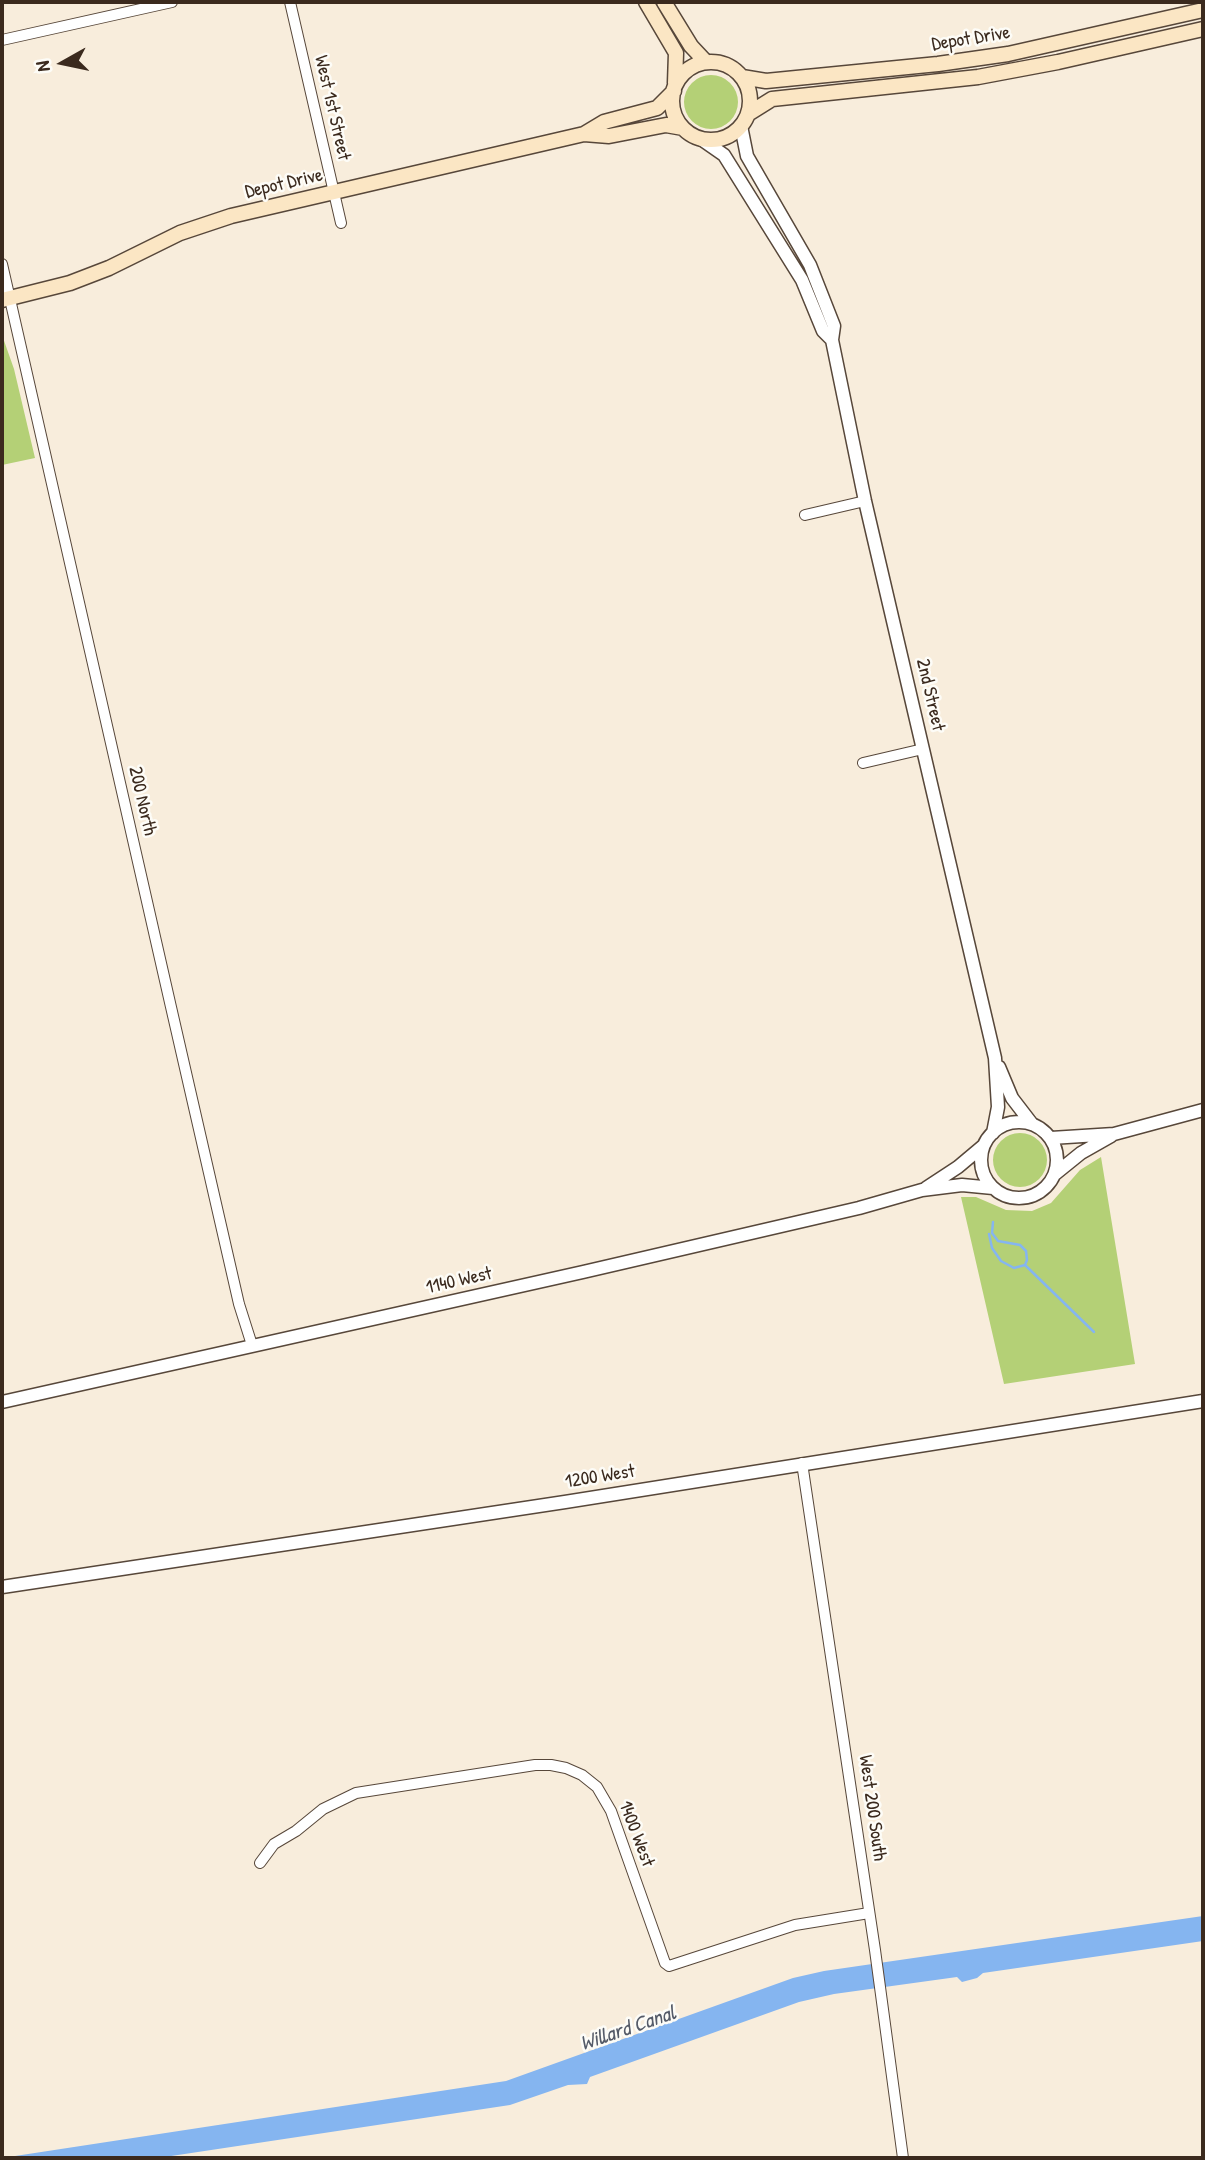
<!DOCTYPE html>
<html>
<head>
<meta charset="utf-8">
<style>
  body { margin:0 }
  #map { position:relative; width:1205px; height:2160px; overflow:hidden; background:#f8eddc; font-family:"Patrick Hand",sans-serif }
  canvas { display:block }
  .frame { position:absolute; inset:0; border:4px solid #3b2a1e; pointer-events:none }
  .north { position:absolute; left:28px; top:28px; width:70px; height:70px; -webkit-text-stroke:5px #fdfcf7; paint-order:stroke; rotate:261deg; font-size:19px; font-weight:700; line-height:28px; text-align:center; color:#3b2a1e }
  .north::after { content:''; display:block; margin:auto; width:24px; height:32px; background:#3b2a1e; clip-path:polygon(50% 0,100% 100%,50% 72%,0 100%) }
</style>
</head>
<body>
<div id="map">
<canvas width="1205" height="2160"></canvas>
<div class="frame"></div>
<div class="north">N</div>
</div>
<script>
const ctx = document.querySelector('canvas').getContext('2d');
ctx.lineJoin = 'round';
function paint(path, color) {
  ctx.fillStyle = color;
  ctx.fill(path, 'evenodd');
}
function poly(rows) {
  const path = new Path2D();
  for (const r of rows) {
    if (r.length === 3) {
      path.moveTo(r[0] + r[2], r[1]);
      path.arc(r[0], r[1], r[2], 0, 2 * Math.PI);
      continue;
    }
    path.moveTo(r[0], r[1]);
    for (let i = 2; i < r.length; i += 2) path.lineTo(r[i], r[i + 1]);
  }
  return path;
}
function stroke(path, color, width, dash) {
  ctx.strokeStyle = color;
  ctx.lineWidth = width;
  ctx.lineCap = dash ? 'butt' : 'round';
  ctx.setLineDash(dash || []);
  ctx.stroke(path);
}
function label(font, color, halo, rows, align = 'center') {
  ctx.font = font + ' "Patrick Hand",sans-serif';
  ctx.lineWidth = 5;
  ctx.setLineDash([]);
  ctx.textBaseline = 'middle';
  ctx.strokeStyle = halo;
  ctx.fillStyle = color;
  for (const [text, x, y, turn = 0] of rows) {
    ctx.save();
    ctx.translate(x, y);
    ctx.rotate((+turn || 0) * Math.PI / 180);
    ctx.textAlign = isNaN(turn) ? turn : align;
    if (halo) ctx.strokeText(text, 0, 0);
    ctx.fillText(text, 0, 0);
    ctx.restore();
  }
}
const green = poly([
  [711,102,27],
  [2,335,14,369,35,458,2,465],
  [1020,1160,27],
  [1101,1157,1135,1364,1004,1384,961,1197,976,1197,1006,1210,1032,1211,1051,1203,1080,1170]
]);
const water = poly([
  [1203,1916,1203,1941,983,1973,977,1978,962,1982,957,1977,834,1994,799,2002,590,2077,587,2084,568,2085,510,2105,158,2158,2,2158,506,2081,793,1978,824,1971]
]);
const stream = poly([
  [989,1234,992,1248,1001,1261,1014,1268,1025,1265,1027,1260,1026,1251,1020,1245,998,1241,992,1233,993,1222],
  [1026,1266,1094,1332]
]);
const minor = poly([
  [290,2,341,223],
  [2,40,172,2],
  [2,264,171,1007,239,1304,252,1345],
  [805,515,865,501],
  [863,763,923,749],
  [802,1463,875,1950,903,2158],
  [260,1863,274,1844,296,1831,323,1809,356,1793,535,1765,551,1765,566,1768,582,1775,597,1787,611,1811,665,1963,669,1966,795,1925,869,1913]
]);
const tertiary = poly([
  [741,126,747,156,810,265,834,326,832,340,865,501,995,1058,998,1107,993,1133],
  [701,139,724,155,802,280,823,331,832,340],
  [999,1067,1012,1098,1032,1124],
  [1019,1160,38],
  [1051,1138,1114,1134,1203,1110],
  [1055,1174,1081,1153,1111,1136],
  [926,1188,958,1167,983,1146],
  [2,1402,583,1272,859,1208,922,1190,962,1185,993,1188],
  [2,1587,565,1502,1203,1401]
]);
const secondary = poly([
  [646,2,676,53,675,83],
  [664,2,691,46,706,62],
  [711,101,39],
  [742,77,766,81,938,64,1008,54,1203,10],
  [748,114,772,99,978,77,1058,62,1203,29],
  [584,134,604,122,657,108,674,91],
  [2,300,70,283,109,268,180,233,231,216,584,134,609,136,666,125,683,128]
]);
const streetNames = [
  ["Depot Drive",971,39,-9],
  ["West 1st Street",332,108,77],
  ["Depot Drive",284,184,-13],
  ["2nd Street",930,695,77],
  ["200 North",142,801,77],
  ["1140 West",459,1281,-13],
  ["1200 West",600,1477,-9],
  ["West 200 South",872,1808,82],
  ["1400 West",636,1834,69]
];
const waterNames = [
  ["Willard Canal",628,2029,-19]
];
paint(green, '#b4d076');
paint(water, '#85b5f0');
stroke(stream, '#85b5f0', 2.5);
stroke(minor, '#57473a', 12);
stroke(tertiary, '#57473a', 15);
stroke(secondary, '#57473a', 17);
stroke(minor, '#fff', 10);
stroke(tertiary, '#fff', 12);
stroke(secondary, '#fbe6c4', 14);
label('19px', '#3b2a1e', '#fdfcf7', streetNames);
label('italic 21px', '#555b68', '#fdfcf7', waterNames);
</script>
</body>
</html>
